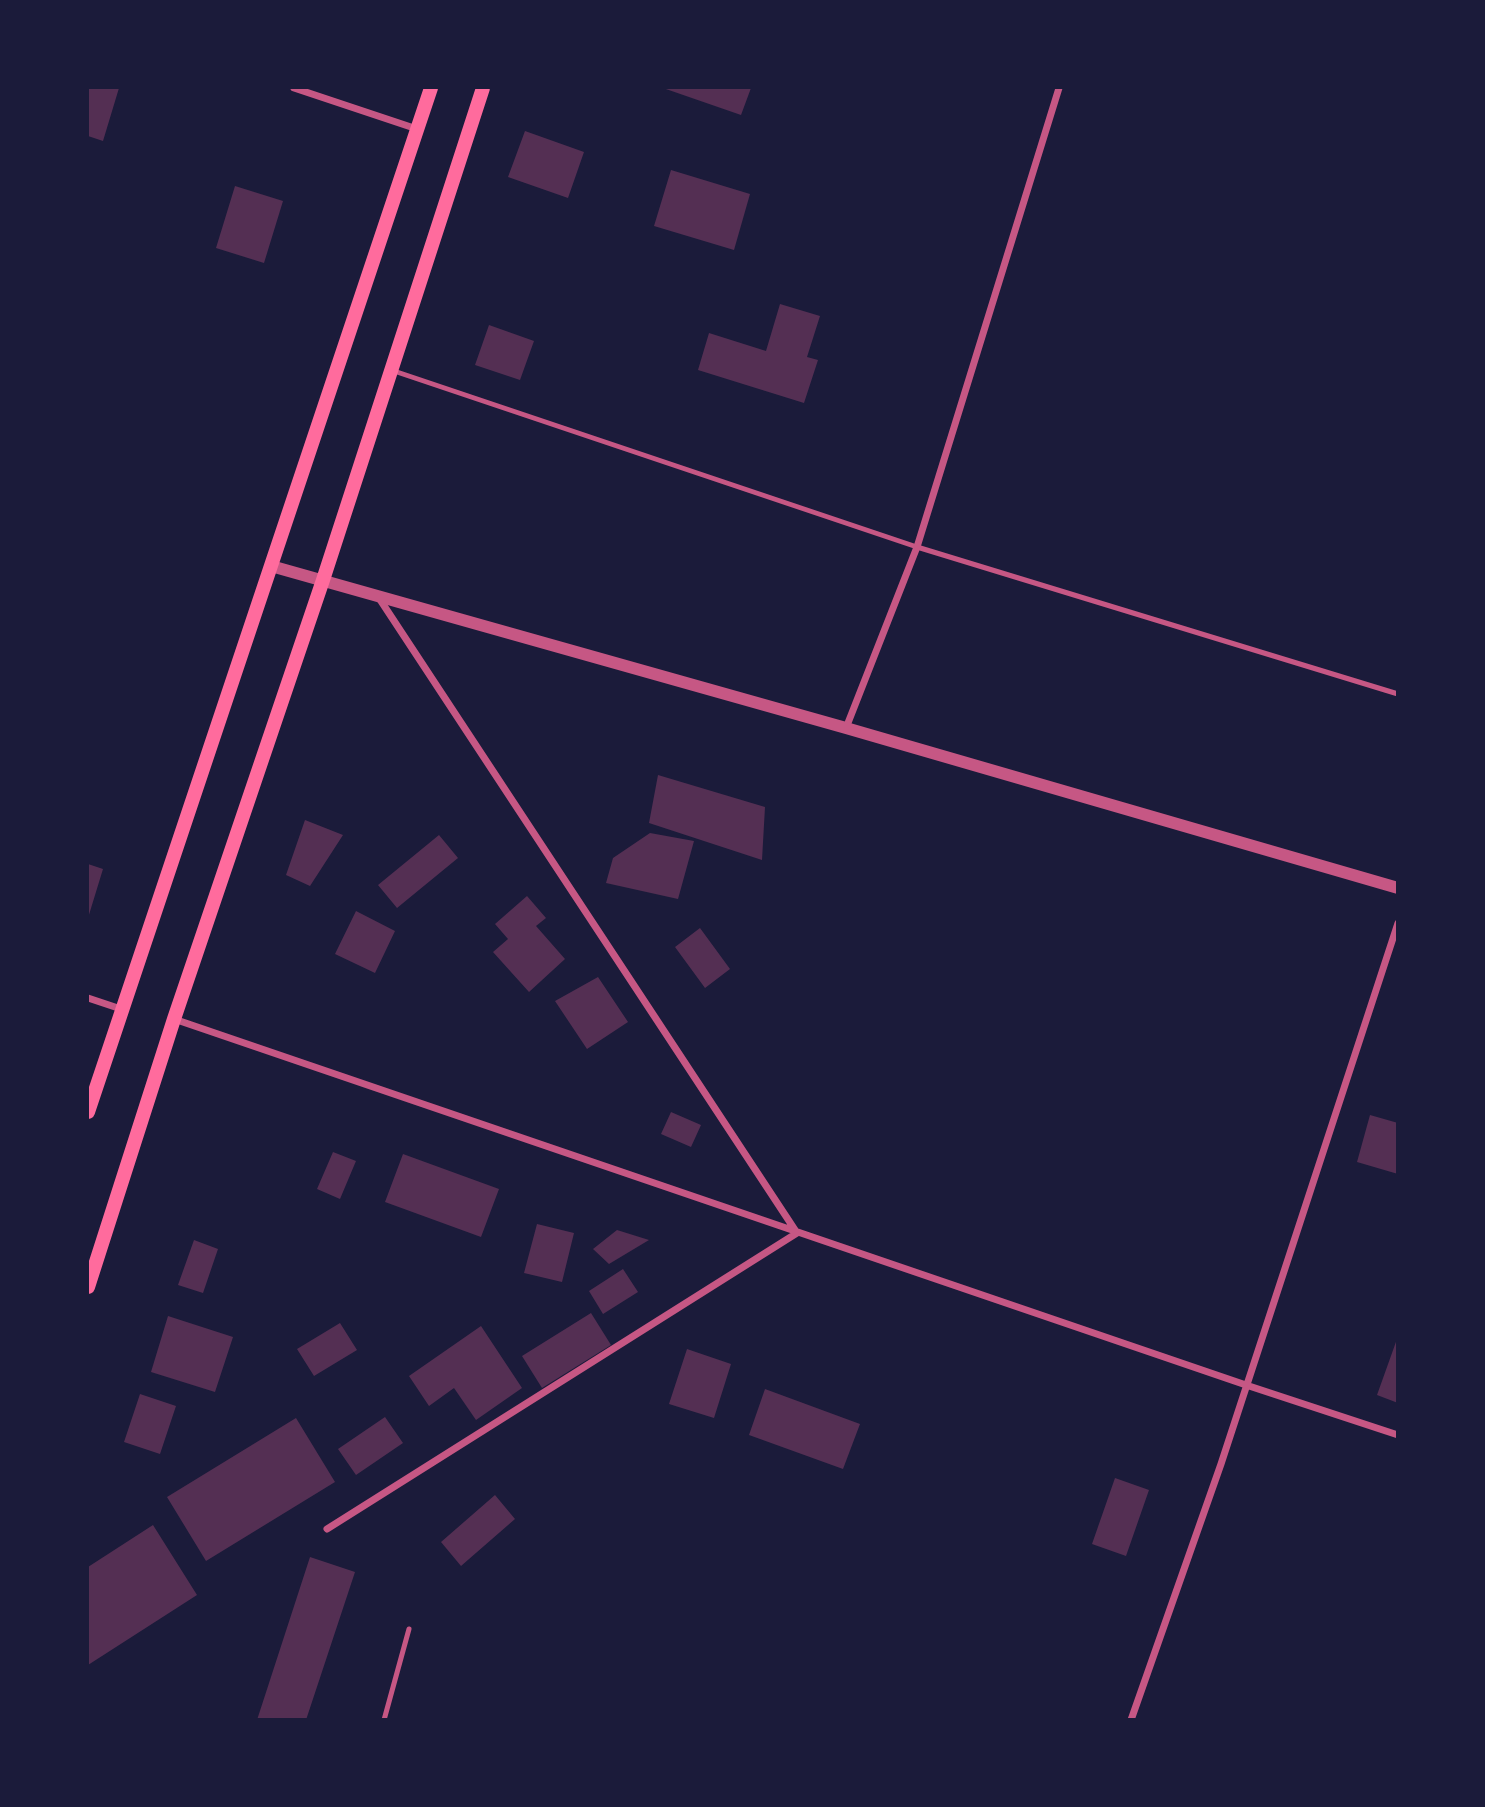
<!DOCTYPE html>
<html>
<head>
<meta charset="utf-8">
<style>
  body { margin:0 }
  #map { position:relative; width:1485px; height:1807px; overflow:hidden; background:#1b1b3a; font-family:"Exo 2",sans-serif }
  canvas { display:block }
  .frame { position:absolute; inset:0; border:89px solid #1b1b3a; pointer-events:none }
</style>
</head>
<body>
<div id="map">
<canvas width="1485" height="1807"></canvas>
<div class="frame"></div>
</div>
<script>
const ctx = document.querySelector('canvas').getContext('2d');
ctx.lineJoin = 'round';
function paint(path, color) {
  ctx.fillStyle = color;
  ctx.fill(path, 'evenodd');
}
function poly(rows) {
  const path = new Path2D();
  for (const r of rows) {
    path.moveTo(r[0], r[1]);
    for (let i = 2; i < r.length; i += 2) path.lineTo(r[i], r[i + 1]);
  }
  return path;
}
function stroke(path, color, width, dash) {
  ctx.strokeStyle = color;
  ctx.lineWidth = width;
  ctx.lineCap = dash ? 'butt' : 'round';
  ctx.setLineDash(dash || []);
  ctx.stroke(path);
}
const building = poly([
  [88,88,119,88,103,141,88,136],
  [663,88,751,88,741,115],
  [525,131,584,152,568,198,508,177],
  [671,170,750,194,734,250,654,226],
  [235,186,283,201,264,263,216,248],
  [780,304,820,316,807,357,818,360,804,403,698,370,709,333,766,351],
  [489,325,534,341,520,380,475,365],
  [658,775,765,807,762,860,649,823],
  [305,820,343,835,310,886,286,875],
  [650,833,694,841,678,899,606,883,613,858],
  [439,835,458,858,397,908,378,885],
  [88,864,103,869,88,918],
  [527,896,546,918,536,926,565,959,529,992,493,952,508,939,495,924],
  [356,911,395,931,375,973,335,954],
  [700,928,730,969,705,988,675,947],
  [598,977,628,1022,587,1049,555,1001],
  [671,1112,701,1125,691,1147,661,1134],
  [1370,1115,1398,1123,1398,1174,1357,1162],
  [333,1152,356,1161,340,1199,317,1189],
  [403,1154,499,1189,481,1237,385,1202],
  [537,1224,574,1233,562,1282,524,1273],
  [617,1230,649,1240,609,1264,593,1249],
  [194,1240,218,1249,203,1293,178,1285],
  [623,1269,638,1292,603,1314,589,1291],
  [591,1313,611,1345,542,1388,522,1356],
  [168,1316,233,1337,215,1392,151,1372],
  [340,1323,357,1350,314,1376,297,1349],
  [481,1326,522,1388,476,1420,454,1388,429,1406,409,1376],
  [1397,1339,1398,1339,1398,1403,1377,1395],
  [687,1349,731,1364,714,1418,669,1404],
  [765,1389,860,1424,843,1469,749,1435],
  [140,1394,176,1406,160,1454,124,1442],
  [385,1417,403,1443,356,1475,338,1449],
  [296,1418,335,1482,206,1561,167,1497],
  [1115,1478,1149,1490,1126,1556,1092,1544],
  [495,1495,515,1519,461,1566,441,1542],
  [153,1525,197,1595,88,1665,88,1567],
  [310,1557,355,1572,306,1720,257,1720]
]);
const service = poly([
  [391,370,917,547,1398,694],
  [384,1720,409,1629]
]);
const minor = poly([
  [294,88,417,129],
  [846,728,917,547,1059,88],
  [88,998,121,1009],
  [174,1019,1246,1385,1398,1435],
  [327,1529,797,1233,377,595],
  [1131,1720,1221,1464,1398,923]
]);
const tertiary = poly([
  [271,566,846,728,1398,888]
]);
const secondary = poly([
  [88,1112,431,88],
  [88,1287,174,1019,323,580,483,88]
]);
paint(building, '#542f53');
stroke(service, '#c65784', 5);
stroke(minor, '#c65784', 7);
stroke(tertiary, '#c65784', 12);
stroke(secondary, '#ff6b9d', 14);
</script>
</body>
</html>
